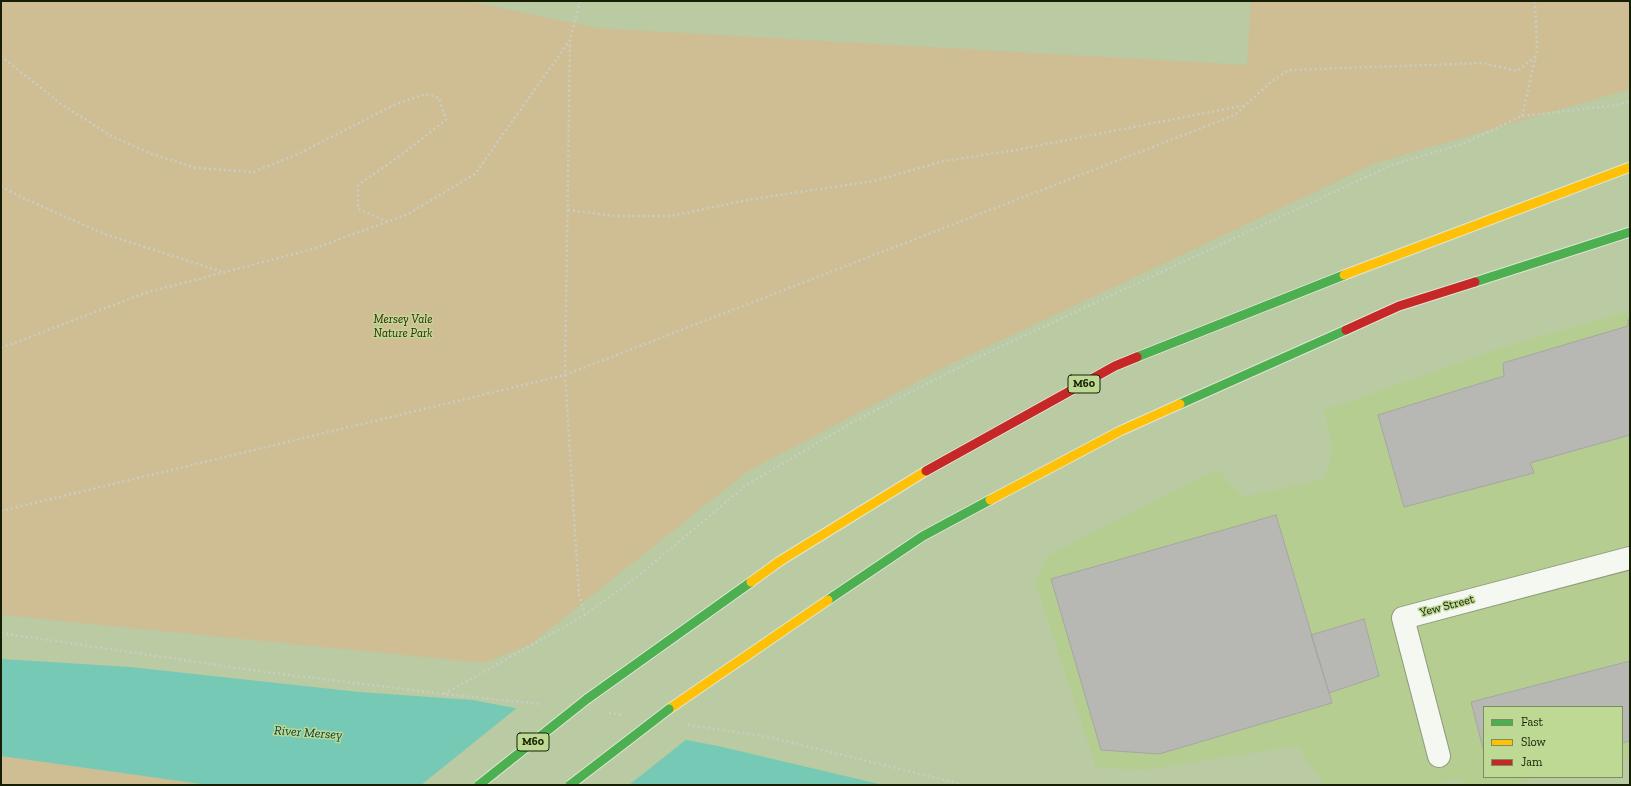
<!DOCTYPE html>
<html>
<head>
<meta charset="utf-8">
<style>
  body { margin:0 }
  #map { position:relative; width:1631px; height:786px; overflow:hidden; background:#bacaa3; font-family:"Zilla Slab",serif }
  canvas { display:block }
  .frame { position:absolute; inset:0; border:2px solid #161f04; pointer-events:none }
  .legend { position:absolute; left:1483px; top:706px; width:140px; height:72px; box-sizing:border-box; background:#bed994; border:1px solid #7b8f5a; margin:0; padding:5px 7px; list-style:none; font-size:12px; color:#161f04 }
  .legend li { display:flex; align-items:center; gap:8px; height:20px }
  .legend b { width:20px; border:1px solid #7b8f5a }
</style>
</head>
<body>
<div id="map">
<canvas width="1631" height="786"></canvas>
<div class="frame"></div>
<ul class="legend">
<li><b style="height:5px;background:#4caf50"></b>Fast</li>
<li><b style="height:5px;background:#ffc107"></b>Slow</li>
<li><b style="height:5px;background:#c62828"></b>Jam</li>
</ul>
</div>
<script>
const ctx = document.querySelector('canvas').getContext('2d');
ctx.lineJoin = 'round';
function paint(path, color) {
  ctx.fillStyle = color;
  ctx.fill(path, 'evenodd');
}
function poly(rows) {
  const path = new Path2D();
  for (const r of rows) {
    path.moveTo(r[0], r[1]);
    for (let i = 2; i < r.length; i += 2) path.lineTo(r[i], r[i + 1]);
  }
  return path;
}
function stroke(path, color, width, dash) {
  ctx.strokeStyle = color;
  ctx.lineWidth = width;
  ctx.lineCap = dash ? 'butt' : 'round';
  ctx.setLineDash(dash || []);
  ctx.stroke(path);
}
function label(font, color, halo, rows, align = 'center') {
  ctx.font = font + ' "Zilla Slab",serif';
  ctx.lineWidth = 3;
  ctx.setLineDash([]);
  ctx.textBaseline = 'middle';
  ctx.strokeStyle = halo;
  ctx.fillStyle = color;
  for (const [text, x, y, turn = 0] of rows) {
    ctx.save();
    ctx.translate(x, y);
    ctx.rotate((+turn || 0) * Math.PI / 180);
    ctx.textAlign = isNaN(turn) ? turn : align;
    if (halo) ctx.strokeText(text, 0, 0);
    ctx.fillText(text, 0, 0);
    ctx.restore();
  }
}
const built = poly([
  [1630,311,1630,759,1622,761,1622,707,1484,707,1484,777,1546,777,1509,785,1468,785,1455,780,1432,785,1324,785,1297,746,1144,770,1096,768,1035,582,1047,556,1217,469,1243,497,1324,479,1329,466,1332,445,1324,409,1345,403,1506,346]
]);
const green = poly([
  [1,1,468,1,596,28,1247,65,1251,1,1630,1,1630,89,1376,163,951,364,748,471,531,644,484,663,1,615],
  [1,756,208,785,1,785]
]);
const water = poly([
  [1,659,130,667,359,692,472,700,718,746,883,785,208,785,1,756]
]);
const pier = poly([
  [518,707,687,739,629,785,421,785]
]);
const building = poly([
  [1630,319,1630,435,1530,463,1534,473,1404,507,1378,415,1504,376,1503,363,1628,326,1628,320,1630,319],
  [1276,515,1332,703,1159,754,1101,750,1051,579,1276,515],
  [1364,619,1379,676,1329,693,1311,635,1364,619],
  [1630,661,1630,741,1622,743,1622,707,1484,707,1484,752,1471,702,1630,661]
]);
const path = poly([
  [580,1,570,40,565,375,579,595,585,615],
  [1,56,61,104,113,137,152,154,196,168,254,172,302,152,396,104,426,94,439,98,446,120,401,155,358,185,358,209,388,222],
  [1522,116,1537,50,1535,1],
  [1,186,21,197,107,235,223,272],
  [568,210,617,216,671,216,752,199,874,181,944,161,1016,150,1246,105],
  [1,348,145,293,313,249,408,214,475,174,570,40],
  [1,511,565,375,1235,115,1272,81,1289,70,1483,63,1517,71,1535,57],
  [1,633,265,672,444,694,541,704],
  [444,694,585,615,643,572,745,486,851,423,985,354,1392,165,1462,144,1522,116,1617,105,1630,101],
  [609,713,622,715],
  [688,725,769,737,965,785]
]);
const street = poly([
  [1439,756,1403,618,1630,558]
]);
const fast = poly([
  [1475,282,1630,232],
  [1137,357,1344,275],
  [1180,404,1346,330],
  [828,600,923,536,990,500],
  [587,699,751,582]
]);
const slow = poly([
  [1344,275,1630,167],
  [990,500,1120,431,1180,404],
  [751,582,780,561,926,471],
  [669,709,828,600]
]);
const jam = poly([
  [1346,330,1399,306,1475,282],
  [926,471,1115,366,1137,357]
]);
const fastBridge = poly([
  [479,785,587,699],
  [570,785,669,709]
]);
const shields = [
  [1084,384,32],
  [533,742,32]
];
const shieldNames = [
  ["M60",1084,384],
  ["M60",533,742]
];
const parkNames = [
  ["Mersey Vale",403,320],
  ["Nature Park",403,334]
];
const streetNames = [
  ["Yew Street",1447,606,-15]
];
const waterNames = [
  ["River Mersey",308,733,4]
];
paint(built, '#b6cd92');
paint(green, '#cfbd94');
paint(water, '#75c9b5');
paint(pier, '#bacaa3');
paint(building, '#b7b8b3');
stroke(building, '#a5a7a1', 1);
stroke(street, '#8d997b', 24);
stroke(fast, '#e0e7d6', 11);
stroke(slow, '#e0e7d6', 11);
stroke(jam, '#e0e7d6', 11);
stroke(path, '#c9cec2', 2.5, [2, 3]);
stroke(street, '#f5f7f1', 22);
stroke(fast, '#4caf50', 9);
stroke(slow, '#ffc107', 9);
stroke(jam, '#c62828', 9);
stroke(fastBridge, '#e0e7d6', 11, []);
stroke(fastBridge, '#4caf50', 9);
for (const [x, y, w] of shields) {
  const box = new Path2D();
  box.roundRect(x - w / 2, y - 9, w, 18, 3);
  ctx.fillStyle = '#bed994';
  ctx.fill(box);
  stroke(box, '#161f04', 1);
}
label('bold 11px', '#161f04', null, shieldNames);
label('italic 12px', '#3c2409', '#bed994', parkNames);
label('12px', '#161f04', '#bed994', streetNames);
label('italic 13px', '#053d38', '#bed994', waterNames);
</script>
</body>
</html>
